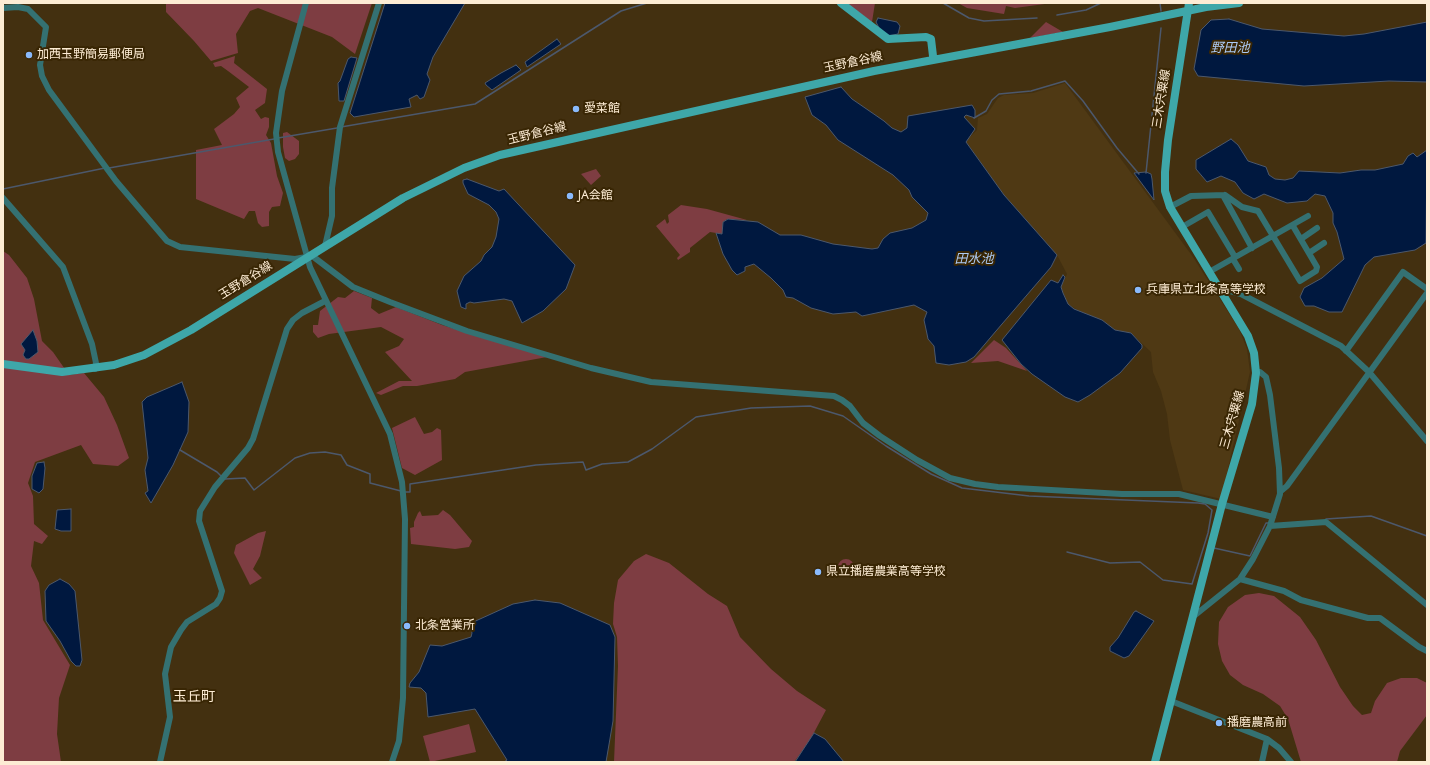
<!DOCTYPE html>
<html>
<head>
<meta charset="utf-8">
<style>
  body { margin:0 }
  #map { position:relative; width:1430px; height:765px; overflow:hidden; background:#433010; font-family:Jost,sans-serif }
  canvas { display:block }
  .frame { position:absolute; inset:0; border:4px solid #fdecd4; pointer-events:none }
</style>
</head>
<body>
<div id="map">
<canvas width="1430" height="765"></canvas>
<div class="frame"></div>
</div>
<script>
const ctx = document.querySelector('canvas').getContext('2d');
ctx.lineJoin = 'round';
function paint(path, color) {
  ctx.fillStyle = color;
  ctx.fill(path, 'evenodd');
}
function poly(rows) {
  const path = new Path2D();
  for (const r of rows) {
    if (r.length === 3) {
      path.moveTo(r[0] + r[2], r[1]);
      path.arc(r[0], r[1], r[2], 0, 2 * Math.PI);
      continue;
    }
    path.moveTo(r[0], r[1]);
    for (let i = 2; i < r.length; i += 2) path.lineTo(r[i], r[i + 1]);
  }
  return path;
}
function stroke(path, color, width, dash) {
  ctx.strokeStyle = color;
  ctx.lineWidth = width;
  ctx.lineCap = dash ? 'butt' : 'round';
  ctx.setLineDash(dash || []);
  ctx.stroke(path);
}
function label(font, color, halo, rows, align = 'center') {
  ctx.font = font + ' Jost,"Noto Sans JP",sans-serif';
  ctx.lineWidth = 4;
  ctx.setLineDash([]);
  ctx.textBaseline = 'middle';
  ctx.strokeStyle = halo;
  ctx.fillStyle = color;
  for (const [text, x, y, turn = 0] of rows) {
    ctx.save();
    ctx.translate(x, y);
    ctx.rotate((+turn || 0) * Math.PI / 180);
    ctx.textAlign = isNaN(turn) ? turn : align;
    if (halo) ctx.strokeText(text, 0, 0);
    ctx.fillText(text, 0, 0);
    ctx.restore();
  }
}
const built = poly([
  [1065,83,1193,257,1239,329,1247,349,1250,372,1221,499,1183,490,1170,440,1167,414,1161,391,1153,372,1151,352,1131,333,1115,330,1102,320,1084,314,1068,304,1061,287,1067,274,1057,255,1004,195,966,141,977,130,978,118,987,114,998,98,1004,95,1033,93]
]);
const green = poly([
  [166,3,372,3,355,54,332,37,258,8,250,11,236,34,238,53,211,61,194,41,166,12],
  [845,3,875,3,872,22,857,11],
  [958,3,1052,3,1015,8,1006,6,1004,14,967,8],
  [1046,22,1063,32,1030,38],
  [235,56,234,63,267,89,265,103,255,110,261,119,265,117,269,118,269,127,266,135,271,143,277,176,283,193,280,206,272,207,269,212,269,226,262,227,258,223,255,211,249,211,244,219,196,199,196,150,222,145,214,129,234,114,240,107,236,98,249,87,228,71,221,66,215,67,213,63],
  [287,132,299,141,299,154,295,159,289,161,285,158,283,147,283,133],
  [596,169,601,176,591,185,581,174],
  [681,205,707,209,747,220,727,219,723,222,722,234,710,232,690,248,690,252,678,260,677,258,680,255,656,226,665,219,667,224,669,222,668,215],
  [3,251,9,255,27,278,34,299,42,341,53,352,69,375,84,373,104,397,117,425,129,458,118,466,93,464,81,445,35,462,28,483,33,496,34,524,48,536,42,544,34,541,31,566,39,583,43,620,70,665,59,698,57,734,61,762,3,762],
  [354,291,372,298,371,308,379,314,396,307,442,325,547,357,465,372,455,379,417,386,403,386,381,395,376,393,399,381,412,381,385,352,399,346,404,339,381,327,329,334,318,338,313,332,313,325,318,325,320,311,338,297,345,298],
  [994,340,1006,348,1027,371,998,361,971,363],
  [415,417,424,434,432,432,437,428,441,430,442,460,415,475,402,468,392,428],
  [443,510,450,515,472,541,469,547,455,549,411,544,410,528,414,527,414,522,418,513,420,511,422,516,438,515],
  [266,531,260,556,253,569,262,578,250,585,234,553,236,545,258,533],
  [646,554,669,563,708,594,727,606,740,637,771,669,797,691,826,710,809,742,794,762,614,762,618,666,617,637,613,624,614,603,618,580,634,561],
  [846,567,8],
  [1259,593,1274,596,1300,617,1316,640,1340,687,1353,706,1362,715,1371,713,1375,701,1387,683,1401,678,1417,678,1427,683,1427,715,1400,751,1397,762,1301,762,1288,719,1280,706,1263,694,1243,685,1230,675,1222,661,1218,644,1219,622,1228,607,1245,595],
  [469,724,476,752,430,762,423,736]
]);
const water = poly([
  [385,3,465,3,433,57,427,74,430,80,424,97,420,99,417,95,409,99,411,107,354,117,350,113,385,3],
  [878,18,897,22,900,26,898,34,888,36,880,30,876,22,878,18],
  [1229,19,1262,29,1344,36,1364,34,1427,22,1427,82,1389,81,1304,86,1198,76,1194,69,1201,30,1211,20,1229,19],
  [557,39,561,44,527,67,525,62,557,39],
  [351,57,357,58,344,101,339,101,338,83,340,81,348,59,351,57],
  [516,65,521,70,492,90,486,85,485,83,501,73,516,65],
  [841,87,852,99,884,121,892,128,901,132,907,128,908,116,972,105,975,110,975,118,966,115,964,117,975,129,966,142,1004,195,1057,255,1051,267,996,331,974,357,966,362,949,365,936,363,934,346,928,339,927,334,924,320,927,312,914,305,862,316,856,312,833,314,811,308,793,298,786,297,783,290,771,278,754,264,745,267,745,271,737,275,732,270,723,254,716,233,722,234,723,222,728,219,758,222,780,235,801,235,833,244,872,249,878,248,883,239,890,233,912,228,926,220,928,213,912,197,909,190,893,175,838,140,826,125,812,115,805,97,841,87],
  [1231,139,1238,145,1248,161,1266,167,1269,175,1275,179,1285,180,1293,178,1299,171,1340,173,1361,170,1375,170,1403,164,1408,156,1413,153,1417,157,1427,150,1426,243,1415,250,1374,257,1365,265,1342,312,1329,312,1314,306,1305,306,1300,297,1304,288,1322,278,1344,259,1337,232,1333,223,1333,213,1325,196,1315,194,1307,201,1287,203,1264,194,1254,199,1243,193,1235,182,1221,176,1207,182,1196,169,1196,160,1231,139],
  [1146,172,1151,174,1152,179,1154,200,1134,173,1146,172],
  [467,179,499,191,504,189,575,265,566,289,543,311,522,323,512,301,504,299,474,303,470,302,466,304,466,309,461,307,457,291,464,276,481,261,484,255,492,247,496,237,499,219,496,212,489,205,468,194,463,183,463,180,467,179],
  [1063,275,1065,277,1061,287,1063,293,1068,304,1074,309,1102,320,1115,330,1131,333,1142,345,1142,348,1120,373,1090,395,1078,402,1065,397,1032,374,1021,364,1002,340,1051,280,1058,283,1063,275],
  [33,330,37,341,38,352,29,359,26,359,23,355,25,350,21,344,33,330],
  [182,382,189,402,188,432,173,465,151,503,145,493,148,491,145,470,148,458,142,402,147,397,182,382],
  [44,462,45,468,43,489,39,493,32,489,32,476,37,463,44,462],
  [71,509,71,531,61,531,55,529,57,510,71,509],
  [60,579,69,584,75,591,82,660,80,666,76,666,71,661,60,641,46,621,45,591,49,585,60,579],
  [535,600,560,603,610,625,615,637,613,721,606,762,504,762,507,760,475,709,428,717,426,693,421,688,409,687,410,683,419,672,430,645,442,646,471,637,472,633,469,624,513,604,535,600],
  [1136,611,1154,621,1129,656,1124,658,1110,651,1110,647,1118,638,1134,612,1136,611],
  [814,733,825,739,844,762,795,762,814,733]
]);
const stream = poly([
  [943,3,969,18,984,21,1037,18],
  [1160,3,1161,11],
  [1057,15,1086,10,1101,3],
  [974,118,986,111,992,100,999,94,1031,91,1065,81,1083,101,1117,148,1139,174],
  [341,127,475,104,621,11,647,3],
  [278,138,337,128],
  [109,168,274,139],
  [1146,173,1161,28],
  [3,189,105,168],
  [180,450,217,472,222,477],
  [225,479,245,478,254,490,295,458,310,453,325,452,341,455,347,465,370,474,370,483,401,491],
  [404,492,410,492,410,484,536,465,583,462,586,470,602,464,628,462,652,449,696,417,751,408,810,406,843,416,886,446,931,474,962,488,1029,496,1198,503,1205,504,1212,510,1208,533,1192,584,1163,580,1140,562,1110,563,1067,552],
  [1326,519,1371,516,1427,536],
  [1214,548,1250,556,1266,523,1268,523]
]);
const minor = poly([
  [306,3,282,91,276,133,278,152,310,267,390,434,402,482,405,519,403,698,399,741,392,762],
  [3,8,18,7,28,9,46,27,40,65,42,76,49,90,116,181,167,241,180,247,295,259,306,257],
  [1225,195,1224,197,1252,248],
  [3,198,63,267,92,344,96,363,95,369],
  [1170,207,1191,196,1225,195,1242,207,1258,211,1300,281,1316,271,1317,267,1293,226],
  [1182,227,1208,212,1235,257],
  [1301,239,1317,228],
  [325,246,332,216,332,188,340,127,379,3],
  [1309,253,1324,243],
  [311,255,353,287,390,302,467,331,591,368,651,382,834,396,842,400,850,406,863,423,880,436,917,460,950,478,975,484,998,487,1122,494,1179,494,1273,517],
  [1233,259,1239,269],
  [1209,272,1308,216],
  [1219,288,1241,294,1341,346,1369,372,1427,441],
  [1346,351,1403,272,1427,289],
  [1281,491,1287,486,1427,293],
  [1270,526,1326,522,1427,605],
  [1240,579,1284,591,1301,600,1368,618,1380,618,1419,647,1427,651],
  [1194,616,1240,579,1253,559,1270,526,1280,494,1279,468,1270,395,1266,377,1260,372,1256,373],
  [1171,701,1267,739,1279,748,1291,762],
  [160,762,170,717,165,674,171,647,181,630,187,622,216,604,220,598,222,591,199,521,200,511,215,487,248,448,253,439,287,329,293,320,302,313,325,301],
  [1262,762,1267,739]
]);
const major = poly([
  [841,3,888,39,926,37,931,39,933,56],
  [3,364,62,372,114,365,144,355,191,330,403,198,464,168,500,155,874,71,1110,27,1206,7,1239,3],
  [1155,762,1222,504,1252,404,1256,373,1254,353,1248,336,1182,227,1170,207,1165,191,1165,172,1168,140,1189,3]
]);
const markers = [
  [29,55,4,"#8abafc"],
  [576,109,4,"#8abafc"],
  [570,196,4,"#8abafc"],
  [1138,290,4,"#8abafc"],
  [818,572,4,"#8abafc"],
  [407,626,4,"#8abafc"],
  [1219,723,4,"#8abafc"]
];
const poiNames = [
  ["加西玉野簡易郵便局",37,55],
  ["愛菜館",584,109],
  ["JA会館",578,196],
  ["兵庫県立北条高等学校",1146,290],
  ["県立播磨農業高等学校",826,572],
  ["北条営業所",415,626],
  ["播磨農高前",1227,723]
];
const streetNames = [
  ["玉野倉谷線",853,63,-12],
  ["三木宍粟線",1162,99,-81],
  ["玉野倉谷線",537,134,-14],
  ["玉野倉谷線",246,281,-32],
  ["三木宍粟線",1233,420,-74]
];
const waterNames = [
  ["野田池",1230,49],
  ["田水池",974,260]
];
const quarterNames = [
  ["玉丘町",194,698]
];
paint(built, '#4f3914');
paint(green, '#7e3d42');
paint(water, '#00183f');
stroke(water, '#4c586c', 1);
stroke(stream, '#4c586c', 1.5);
stroke(minor, '#347172', 6);
stroke(major, '#3ea7a9', 8);
for (const [x, y, r, color] of markers) {
  const dot = new Path2D();
  dot.arc(x, y, r, 0, 2 * Math.PI);
  ctx.fillStyle = color;
  ctx.fill(dot);
  stroke(dot, '#392604', 1.5);
}
label('12px', '#fdecd4', '#392604', poiNames, 'left');
label('12px', '#fdecd4', '#392604', streetNames);
label('italic 13px', '#accaf4', '#392604', waterNames);
label('14px', '#fdecd4', '#392604', quarterNames);
</script>
</body>
</html>
